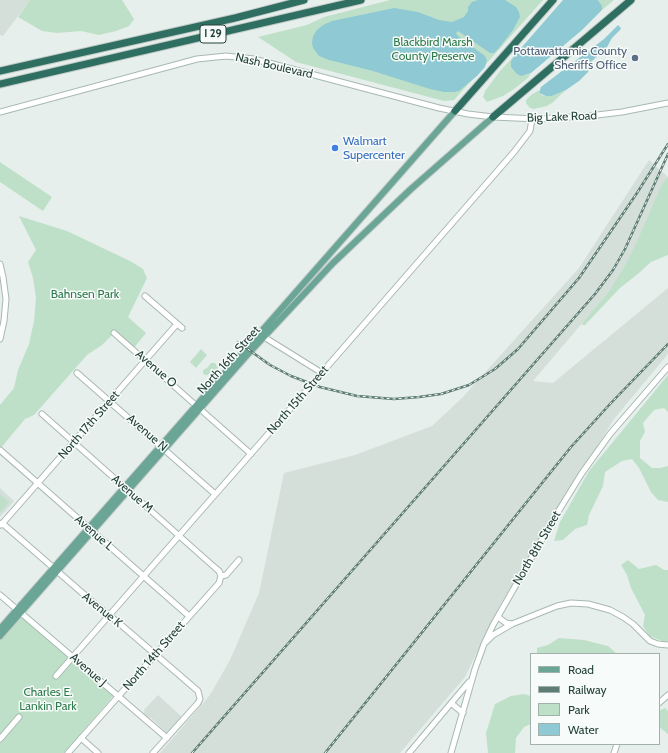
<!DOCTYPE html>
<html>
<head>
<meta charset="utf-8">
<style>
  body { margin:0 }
  #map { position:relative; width:668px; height:753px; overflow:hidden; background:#e6efeb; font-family:Cabin,sans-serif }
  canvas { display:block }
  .legend { position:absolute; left:530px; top:653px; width:130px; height:92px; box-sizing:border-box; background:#f7fbf9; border:1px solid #a3b1ad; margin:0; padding:5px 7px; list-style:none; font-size:12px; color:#24423a }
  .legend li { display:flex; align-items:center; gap:8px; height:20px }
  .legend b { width:20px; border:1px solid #a3b1ad }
</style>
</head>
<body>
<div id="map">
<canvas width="668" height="753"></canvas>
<ul class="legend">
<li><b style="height:5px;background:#6aa596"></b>Road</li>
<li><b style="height:5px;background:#5f7d75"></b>Railway</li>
<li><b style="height:11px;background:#bfe0c8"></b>Park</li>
<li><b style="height:11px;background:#8ec9d4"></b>Water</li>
</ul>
</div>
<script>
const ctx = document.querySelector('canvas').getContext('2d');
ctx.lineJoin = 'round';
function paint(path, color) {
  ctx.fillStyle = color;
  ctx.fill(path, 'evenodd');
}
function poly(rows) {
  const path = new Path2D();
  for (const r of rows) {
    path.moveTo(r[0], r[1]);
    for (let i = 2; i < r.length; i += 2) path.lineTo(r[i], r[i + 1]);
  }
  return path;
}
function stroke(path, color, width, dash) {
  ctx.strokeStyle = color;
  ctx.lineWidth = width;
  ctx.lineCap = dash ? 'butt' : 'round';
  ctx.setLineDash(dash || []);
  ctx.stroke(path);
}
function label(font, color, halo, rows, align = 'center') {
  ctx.font = font + ' Cabin,sans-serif';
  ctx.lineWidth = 3;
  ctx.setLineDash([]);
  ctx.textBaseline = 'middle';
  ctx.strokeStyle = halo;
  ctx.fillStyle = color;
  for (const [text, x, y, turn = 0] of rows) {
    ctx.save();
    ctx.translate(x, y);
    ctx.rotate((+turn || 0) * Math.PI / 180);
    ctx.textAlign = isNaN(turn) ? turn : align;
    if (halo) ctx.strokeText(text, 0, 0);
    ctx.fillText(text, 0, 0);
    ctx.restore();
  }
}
const built = poly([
  [0,0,30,0,3,36,0,35],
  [649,160,668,177,668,182,624,274,533,381,553,383,668,288,668,354,614,419,500,605,465,677,400,753,160,753,210,695,230,660,259,593,284,473,355,455,432,426,462,398,579,268],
  [0,488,14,501,0,517],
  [158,695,182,717,167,733,150,717,148,719,143,714,145,711,144,710]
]);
const green = poly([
  [30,0,122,0,134,19,129,26,116,31,99,35,81,31,57,33,42,31,18,17],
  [390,0,543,0,454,100,444,101,296,62,258,37,307,25,324,17],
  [598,0,614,0,602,10,602,6],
  [515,55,511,62,511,67,525,75,531,73,528,78,514,89,503,96,487,102,483,97,485,91,500,71],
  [539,90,539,93,541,95,546,96,552,96,566,90,552,103,547,106,534,109,530,108,526,103,526,100,531,95],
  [0,162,52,197,43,211,0,182],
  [668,177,668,255,651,262,639,273,620,288,585,325,582,325,583,322,610,290,627,262,640,235,661,186],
  [19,216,67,231,130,261,143,269,147,278,128,317,146,333,133,349,114,333,102,345,87,355,34,415,25,419,0,449,0,405,14,388,18,370,29,344,34,321,36,298,33,278,28,262,36,250],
  [201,349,207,355,196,368,190,362],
  [211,363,215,363,218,368,215,371,212,370,208,375,205,375,203,373,203,370,207,368],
  [668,375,668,412,664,408,654,410,643,423,645,432,640,441,640,458,652,468,660,468,668,466,668,502,658,500,651,492,639,468,632,459,622,461,605,472,603,486,589,515,587,525,575,529,563,540,554,541,560,522,589,471],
  [0,494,9,502,0,513],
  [628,560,639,569,656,565,664,570,668,570,668,641,665,642,649,636,643,626,645,615,631,588,627,575,621,565],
  [21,613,115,694,64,753,0,753,0,636],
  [559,638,584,640,608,646,617,654,537,654,537,648,548,645],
  [524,694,531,696,531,724,524,727,516,738,515,753,488,753,486,733,495,704,511,696],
  [665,708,668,711,668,734,659,727,659,711]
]);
const water = poly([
  [478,0,505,0,516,7,519,12,520,17,513,30,499,48,494,53,490,53,458,31,456,33,458,36,485,56,487,60,485,67,477,76,459,91,454,92,444,92,430,89,373,71,329,60,319,56,313,48,312,43,313,36,317,30,323,25,332,21,394,8,418,12,439,20,452,22,464,17,468,11,468,7,472,2],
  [563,0,598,0,602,6,602,10,582,30,531,73,521,76,517,74,511,67,511,61,515,55],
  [618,25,621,28,620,30,612,38,607,47,592,61,588,72,579,81,566,90,552,96,546,96,539,93,541,87,604,39]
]);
const minor = poly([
  [0,112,197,59,226,56,254,59,439,108,468,114,493,117,538,119,589,116,622,112,668,103],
  [0,264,3,277,6,299,4,321,0,339],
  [145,296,182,328],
  [114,333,251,454],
  [264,337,322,373],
  [77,373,215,494],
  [42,414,212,565,219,571,221,576],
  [0,450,189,616],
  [2,523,95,604,120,624,198,691,200,699,198,703,153,753],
  [1,525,177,324],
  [221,576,226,575,239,560],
  [0,595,167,738],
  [498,617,506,623,512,624,557,606,571,603,588,604,610,610,623,617,633,624,650,641,658,644,668,645],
  [486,642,493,635,512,624],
  [56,676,312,384,514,152,530,131,532,119],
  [451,703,463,713],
  [659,703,668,695],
  [81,738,98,753],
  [0,739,19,717],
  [68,753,219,583,221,576],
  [409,753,469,682],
  [451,753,475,669,484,644,493,625,553,520,582,473,610,434,668,367],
  [614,753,617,744]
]);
const major = poly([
  [0,629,455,111],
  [0,636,247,355,333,263,411,189,493,117]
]);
const highway = poly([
  [0,71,235,18,304,0],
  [0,84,361,0],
  [455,111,553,0],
  [493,117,631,0]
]);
const rail = poly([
  [238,342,270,365,291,376,320,387,357,396,394,399,419,397,441,394,469,385,495,369,518,349,579,278,637,193,668,144],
  [192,753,595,294,613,270,625,249,668,154],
  [325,753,571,447,610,404,668,344]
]);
const markers = [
  [635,58,4,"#5c6f8a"],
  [335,148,4,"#3f7fe0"]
];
const shields = [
  [213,34,26]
];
const shieldNames = [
  ["I 29",213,34]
];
const parkNames = [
  ["Blackbird Marsh",433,42],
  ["County Preserve",433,56],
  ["Bahnsen Park",85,294],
  ["Charles E.",48,692],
  ["Lankin Park",48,706]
];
const serviceNames = [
  ["Pottawattamie County",627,51],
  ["Sheriffs Office",627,65]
];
const streetNames = [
  ["Nash Boulevard",274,66,13],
  ["Big Lake Road",562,117,-2],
  ["North 16th Street",229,360,-48],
  ["Avenue O",156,369,41],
  ["North 15th Street",298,400,-49],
  ["North 17th Street",89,425,-49],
  ["Avenue N",147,433,41],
  ["Avenue M",132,494,41],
  ["Avenue L",94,533,41],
  ["North 8th Street",537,548,-60],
  ["Avenue K",102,610,39],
  ["North 14th Street",154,656,-49],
  ["Avenue J",88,670,41]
];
const shopNames = [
  ["Walmart",343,141],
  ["Supercenter",343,155]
];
paint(built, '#d4dfda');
paint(green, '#bfe0c8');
paint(water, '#8ec9d4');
stroke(minor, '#a8b8b2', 7);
stroke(major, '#c2cac8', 8);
stroke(highway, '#c2cac8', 9);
stroke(minor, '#fff', 5);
stroke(major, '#6aa596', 6);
stroke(highway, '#2f6f62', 7);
stroke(rail, '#5f7d75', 2.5);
stroke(rail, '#f7fbf9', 1, [3]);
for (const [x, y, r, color] of markers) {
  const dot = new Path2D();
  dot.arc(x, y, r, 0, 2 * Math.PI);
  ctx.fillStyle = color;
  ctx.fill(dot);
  stroke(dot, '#f7fbf9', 1.5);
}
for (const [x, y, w] of shields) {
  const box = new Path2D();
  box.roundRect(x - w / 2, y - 9, w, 18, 3);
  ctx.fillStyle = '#f7fbf9';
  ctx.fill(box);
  stroke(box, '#24423a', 1);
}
label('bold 11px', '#24423a', null, shieldNames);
label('12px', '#2d7a4b', '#f7fbf9', parkNames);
label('12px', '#4e5e75', '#f7fbf9', serviceNames, 'right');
label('12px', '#24423a', '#f7fbf9', streetNames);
label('12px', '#366cbe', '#f7fbf9', shopNames, 'left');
</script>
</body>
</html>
